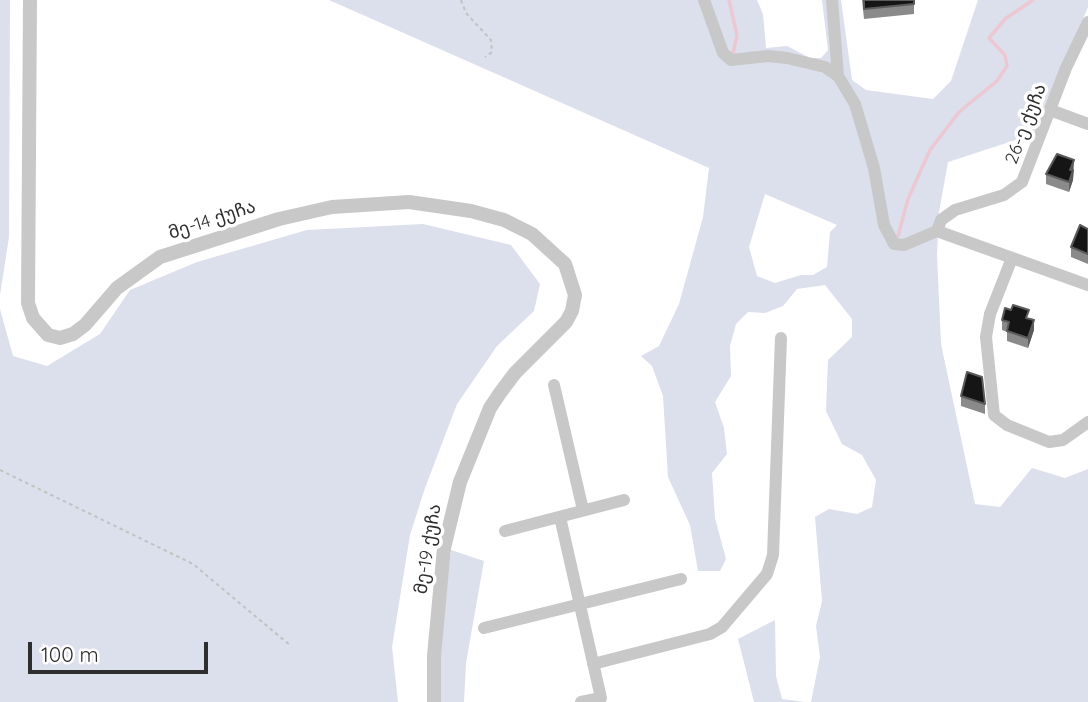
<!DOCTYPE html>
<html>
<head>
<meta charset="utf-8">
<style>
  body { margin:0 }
  #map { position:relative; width:1088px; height:702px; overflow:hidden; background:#fff; font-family:Quicksand,sans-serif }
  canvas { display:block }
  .scale { position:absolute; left:28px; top:642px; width:180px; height:32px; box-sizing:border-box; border:4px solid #2e2e2e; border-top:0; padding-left:9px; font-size:21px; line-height:24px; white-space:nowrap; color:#2e2e2e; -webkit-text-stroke:5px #fff; paint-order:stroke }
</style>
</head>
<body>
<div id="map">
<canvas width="1088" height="702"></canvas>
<div class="scale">100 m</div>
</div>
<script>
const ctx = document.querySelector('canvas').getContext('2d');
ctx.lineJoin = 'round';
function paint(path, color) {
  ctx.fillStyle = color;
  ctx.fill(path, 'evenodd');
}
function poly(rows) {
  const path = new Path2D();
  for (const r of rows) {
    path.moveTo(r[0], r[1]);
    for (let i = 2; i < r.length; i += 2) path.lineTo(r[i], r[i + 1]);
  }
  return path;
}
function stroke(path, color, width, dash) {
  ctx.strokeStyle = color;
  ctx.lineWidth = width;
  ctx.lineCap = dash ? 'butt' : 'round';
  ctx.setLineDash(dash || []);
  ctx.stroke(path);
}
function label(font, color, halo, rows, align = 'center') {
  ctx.font = font + ' Quicksand,"Noto Sans Georgian",sans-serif';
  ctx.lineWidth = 7;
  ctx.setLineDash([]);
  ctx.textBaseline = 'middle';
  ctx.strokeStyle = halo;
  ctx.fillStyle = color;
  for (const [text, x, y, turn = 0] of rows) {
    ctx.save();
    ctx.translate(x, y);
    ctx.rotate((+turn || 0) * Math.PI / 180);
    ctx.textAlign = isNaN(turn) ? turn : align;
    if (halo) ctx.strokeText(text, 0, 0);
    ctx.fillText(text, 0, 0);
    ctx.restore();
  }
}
const green = poly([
  [0,0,10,0,9,237,0,295],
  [329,0,757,0,763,14,766,48,787,46,810,58,821,58,828,50,822,0,841,0,852,80,866,90,933,99,951,81,978,0,1088,0,1088,7,1034,134,948,162,939,212,937,255,941,344,975,504,1000,507,1032,468,1065,478,1088,469,1088,702,811,702,820,657,816,626,822,601,815,517,829,509,857,514,872,507,876,480,862,455,842,444,826,411,828,360,852,337,852,319,825,285,797,289,783,306,765,313,748,312,736,324,730,346,731,376,715,402,724,428,727,454,712,473,715,518,726,559,720,571,698,571,690,525,668,477,663,396,652,366,641,356,659,346,679,304,703,217,709,168],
  [765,194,837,225,830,232,827,267,813,275,801,275,775,283,757,276,749,247],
  [423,224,511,245,540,284,534,311,497,346,457,404,425,488,410,535,392,647,398,702,0,702,0,309,13,356,47,366,100,334,130,290,197,262,307,230],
  [451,550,484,561,466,663,464,702,440,702,440,652],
  [775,620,776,676,782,699,805,702,754,702,738,639]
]);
const stream = poly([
  [729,0,737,35,733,53],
  [898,236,908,199,930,150,959,112,997,81,1007,66,1005,55,989,38,1005,19,1033,0]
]);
const path = poly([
  [461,0,466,13,491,40,492,52,485,57],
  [0,470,193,564,291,646]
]);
const minor = poly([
  [704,0,723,53,731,60,768,56,787,58,825,67,838,76,855,104,874,168,884,225,894,244,904,245,937,231,1088,285],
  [832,0,838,76],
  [1050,110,1088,124],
  [937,231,941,220,955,210,1004,195,1022,182,1066,68,1088,22],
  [1012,258,990,314,986,337,994,415,1007,425,1049,442,1063,440,1088,422],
  [554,385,583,510],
  [560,517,601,698,581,702],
  [505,531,624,500],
  [484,628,681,579],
  [593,664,710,634,722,627,767,574,773,555,781,338]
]);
const tertiary = poly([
  [30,0,28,303,33,318,48,335,60,338,73,334,85,325,117,288,160,257,279,219,332,207,409,202,471,211,504,220,532,234,565,264,575,295,572,311,566,322,515,373,500,393,490,408,460,482,444,548,434,656,434,702]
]);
const wall = poly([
  [862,0,914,0,914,14,864,19],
  [1074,170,1073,180,1069,192,1046,184,1046,174],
  [1088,229,1088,264,1071,257,1071,247],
  [1029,319,1034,330,1028,348,1007,341,1007,332,1002,330,1002,320],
  [961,396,985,404,985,414,961,406]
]);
const shadedWall = poly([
  [1074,160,1073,180,1069,192,1070,170],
  [1034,320,1034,330,1028,348,1028,338]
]);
const building = poly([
  [864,0,914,0,914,4,864,9,864,0],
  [1057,154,1074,160,1070,170,1073,170,1069,182,1046,174,1057,154],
  [1080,225,1088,229,1088,254,1071,247,1080,225],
  [1013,305,1029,310,1026,318,1034,320,1028,338,1007,331,1009,322,1002,320,1005,308,1011,310,1013,305],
  [967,372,982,377,985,404,961,396,967,372]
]);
const streetNames = [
  ["26-ე ქუჩა",1026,124,-69],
  ["მე-14 ქუჩა",212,220,-18],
  ["მე-19 ქუჩა",428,549,-81]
];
paint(green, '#dcdfec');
stroke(stream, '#ecc8d3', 3.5);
stroke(path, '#c2c2c2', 2, [3.5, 3.5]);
stroke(minor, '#c8c8c8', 12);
stroke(tertiary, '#c8c8c8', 14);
paint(wall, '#8a8a8a');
paint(shadedWall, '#5b5b5b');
paint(building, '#151515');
stroke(building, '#5b5b5b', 2);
label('18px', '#2e2e2e', '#fff', streetNames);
</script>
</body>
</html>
